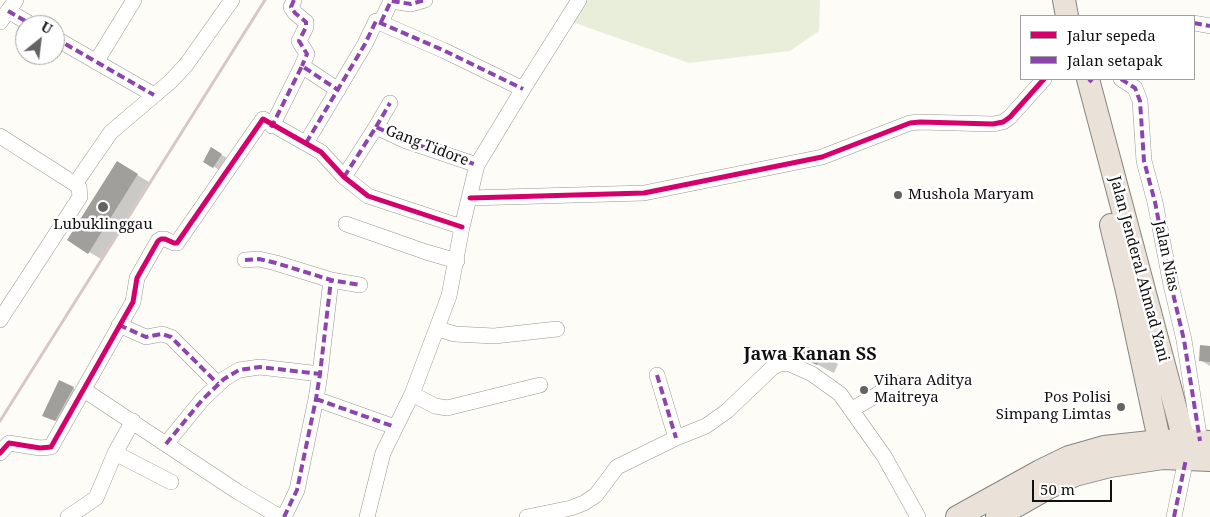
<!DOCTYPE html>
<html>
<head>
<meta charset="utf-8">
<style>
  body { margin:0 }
  #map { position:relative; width:1210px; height:517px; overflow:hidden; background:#fdfcf7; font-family:"Noto Serif",serif }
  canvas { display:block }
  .legend { position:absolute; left:1020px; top:15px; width:175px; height:65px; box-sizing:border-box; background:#fff; border:1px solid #a0a0a0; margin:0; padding:6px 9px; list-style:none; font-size:15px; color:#111 }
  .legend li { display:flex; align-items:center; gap:10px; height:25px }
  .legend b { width:25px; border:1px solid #a0a0a0 }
  .north { position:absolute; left:15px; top:15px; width:50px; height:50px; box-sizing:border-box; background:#fff; border:1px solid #a0a0a0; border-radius:50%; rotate:29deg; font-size:14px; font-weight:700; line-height:20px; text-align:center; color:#111 }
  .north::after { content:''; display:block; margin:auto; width:18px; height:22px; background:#646362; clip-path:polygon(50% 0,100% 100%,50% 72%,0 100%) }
  .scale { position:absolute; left:1032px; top:480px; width:80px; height:22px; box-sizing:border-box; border:2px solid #111; border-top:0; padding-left:6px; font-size:15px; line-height:18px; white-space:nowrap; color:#111; -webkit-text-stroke:4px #fff; paint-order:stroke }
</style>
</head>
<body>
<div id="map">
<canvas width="1210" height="517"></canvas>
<ul class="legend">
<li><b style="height:6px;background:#d6006c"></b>Jalur sepeda</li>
<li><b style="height:6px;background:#8e44ad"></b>Jalan setapak</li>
</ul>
<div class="north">U</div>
<div class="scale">50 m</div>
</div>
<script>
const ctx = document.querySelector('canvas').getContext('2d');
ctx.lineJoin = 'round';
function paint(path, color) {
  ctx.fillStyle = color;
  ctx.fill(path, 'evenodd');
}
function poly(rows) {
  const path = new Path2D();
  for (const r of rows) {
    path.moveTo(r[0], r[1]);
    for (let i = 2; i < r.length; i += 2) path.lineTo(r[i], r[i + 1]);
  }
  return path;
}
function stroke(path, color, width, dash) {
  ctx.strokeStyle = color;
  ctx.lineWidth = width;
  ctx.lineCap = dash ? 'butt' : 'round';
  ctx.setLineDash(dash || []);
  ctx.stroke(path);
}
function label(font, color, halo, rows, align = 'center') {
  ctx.font = font + ' "Noto Serif",serif';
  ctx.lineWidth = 5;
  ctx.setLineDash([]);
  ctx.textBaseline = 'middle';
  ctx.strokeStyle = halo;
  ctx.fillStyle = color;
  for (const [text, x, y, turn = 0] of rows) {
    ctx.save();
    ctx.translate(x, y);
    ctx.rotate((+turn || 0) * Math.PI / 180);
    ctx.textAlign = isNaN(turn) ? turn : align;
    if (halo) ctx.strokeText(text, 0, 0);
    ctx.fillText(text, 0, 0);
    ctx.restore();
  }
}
const cemetery = poly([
  [581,0,820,0,819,31,790,51,689,63,569,21]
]);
const shadow = poly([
  [212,149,227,158,219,170,205,161],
  [129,170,149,182,101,259,69,240],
  [1210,347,1210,366,1200,360],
  [821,354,838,364,834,373,800,356],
  [60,381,82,393,64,425,44,415]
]);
const building = poly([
  [211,147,222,154,213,168,203,162],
  [117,161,138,174,88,254,67,240],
  [803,345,822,353,817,365,798,357],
  [1200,345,1210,346,1210,362,1199,361],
  [59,380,74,387,55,421,42,416]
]);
const minor = poly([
  [294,0,291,7,295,13,306,22,306,27,299,41,307,54,302,66],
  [8,11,32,25],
  [0,22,16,0],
  [381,22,391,1,411,4,425,0],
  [1194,23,1210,26],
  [55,38,154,95],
  [96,62,134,0],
  [1121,79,1135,88,1140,101,1144,161,1155,202,1171,285,1184,340,1200,441],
  [272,126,302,66,338,90],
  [376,127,390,103],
  [0,136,75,184,79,187,80,197,0,320],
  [306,143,365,44,376,21,445,51,523,89],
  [344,177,376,127,406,141,477,165],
  [75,184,111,132,170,82,186,65,232,0],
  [470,198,644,193,822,157,910,123,920,122,993,124,1003,122,1010,117,1044,79],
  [346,224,426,252,457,261],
  [245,260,259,259,276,263,331,280,360,285],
  [119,325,146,337,162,334,171,337,218,384],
  [438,329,455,334,494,336,557,329],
  [657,375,676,438],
  [84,390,238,492,280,517],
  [412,394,435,406,447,408,540,385],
  [316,399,395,427],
  [851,410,897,383],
  [166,444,202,400,224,379,239,370,260,367,320,374],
  [0,453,9,443,40,448,51,447,133,302,137,278,158,241,161,239,165,239,174,243,177,243,263,119,321,152,344,177,368,196,462,227],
  [115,453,171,482],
  [68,517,96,498,115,453,133,421],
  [284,517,297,490,316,399,320,374,331,280],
  [367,517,383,453,412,394,449,296,462,227,477,165,523,89,579,0],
  [527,517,571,508,584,503,596,495,617,467,676,438,706,426,727,411,772,368,781,363,790,364,812,374,840,394,884,456,918,517],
  [1174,517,1186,459]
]);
const highway = poly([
  [1064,0,1067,16],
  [1088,79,1184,440,1186,459],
  [1111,225,1127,291,1163,458],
  [957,517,1040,471,1069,457,1104,447,1160,441,1184,440,1210,442],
  [997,517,1046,489,1075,475,1110,466,1163,458,1210,460]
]);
const rail = poly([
  [0,421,265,0]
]);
const quiet = poly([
  [294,0,291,7,295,13,306,22,306,27,299,41,307,54,302,66],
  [8,11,32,25],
  [381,22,391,1,411,4,425,0],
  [1194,23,1210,26],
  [55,38,154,95],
  [1121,79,1135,88,1140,101,1144,161,1155,202,1171,285,1184,340,1200,441],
  [1089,82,1092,79],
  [270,125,272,126,302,66,338,90],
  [376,127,390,103],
  [306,143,365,44,376,21,445,51,523,89],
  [344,177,376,127,406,141,477,165],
  [245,260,259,259,276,263,331,280,360,285],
  [119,325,146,337,162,334,171,337,218,384],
  [657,375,676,438],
  [316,399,395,427],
  [166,444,202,400,224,379,239,370,260,367,320,374],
  [284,517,297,490,316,399,320,374,331,280],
  [1174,517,1186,459]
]);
const cycleway = poly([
  [470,198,644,193,822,157,910,123,920,122,993,124,1003,122,1010,117,1044,79],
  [0,453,9,443,40,448,51,447,133,302,137,278,158,241,161,239,165,239,174,243,177,243,263,119,321,152,344,177,368,196,462,227]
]);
const markers = [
  [898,195,5,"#646362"],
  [103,207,6,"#646362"],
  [864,390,5,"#646362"],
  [1121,407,5,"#646362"]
];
const streetNames = [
  ["Gang Tidore",427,146,21],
  ["Jalan Nias",1166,256,78],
  ["Jalan Jenderal Ahmad Yani",1139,269,75]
];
const poiNames = [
  ["Mushola Maryam",908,195],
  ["Lubuklinggau",103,225,"center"],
  ["Vihara Aditya",874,381],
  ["Maitreya",874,398],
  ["Pos Polisi",1111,398,"right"],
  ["Simpang Limtas",1111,415,"right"]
];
const quarterNames = [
  ["Jawa Kanan SS",810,355]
];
paint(cemetery, '#e9eedb');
paint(shadow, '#0003');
paint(building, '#a19f9c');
stroke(minor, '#979795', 16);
stroke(highway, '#858482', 24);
stroke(minor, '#fffffe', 15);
stroke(highway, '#eae1d8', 22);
stroke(rail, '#d9c6c7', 3);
stroke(quiet, '#8e44ad', 4, [8, 4]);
stroke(cycleway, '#d6006c', 5);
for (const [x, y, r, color] of markers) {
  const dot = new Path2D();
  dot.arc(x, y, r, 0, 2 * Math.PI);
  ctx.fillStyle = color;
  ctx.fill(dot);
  stroke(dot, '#fff', 2);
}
label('15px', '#111', '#fff', streetNames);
label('15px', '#111', '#fff', poiNames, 'left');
label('bold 18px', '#111', '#fff', quarterNames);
</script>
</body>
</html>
